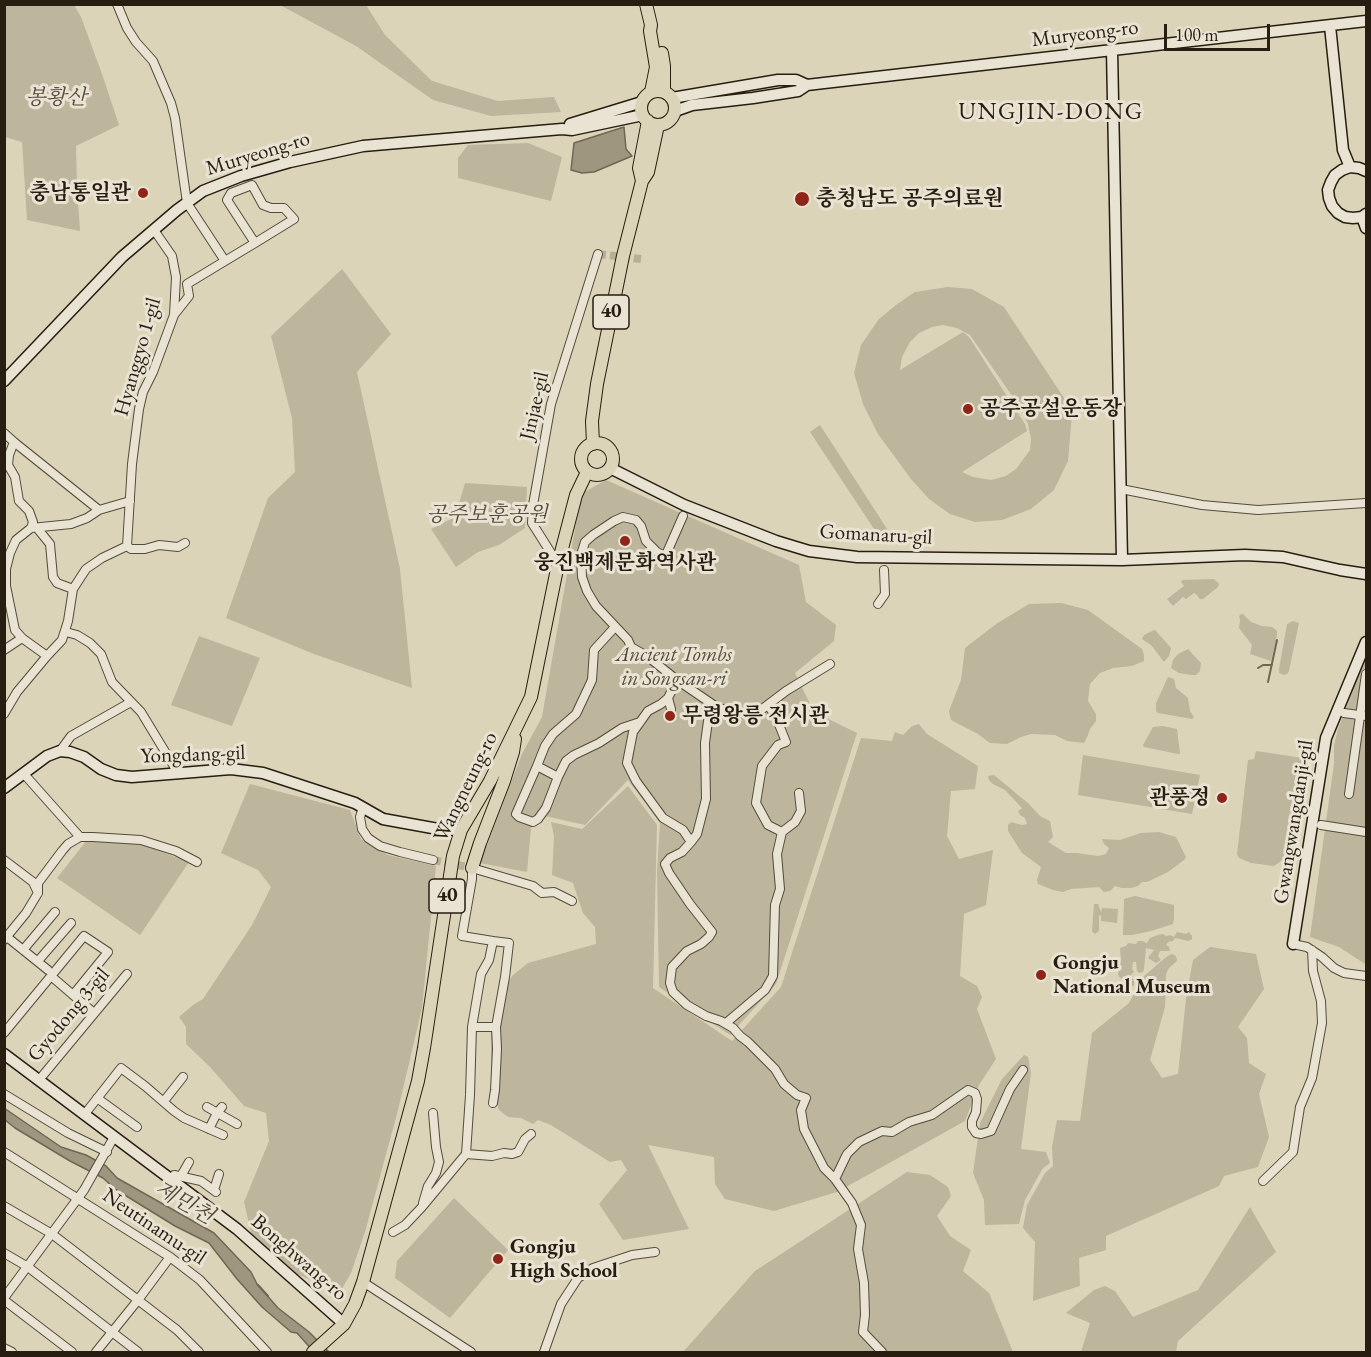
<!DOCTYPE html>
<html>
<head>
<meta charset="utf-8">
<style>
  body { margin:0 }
  #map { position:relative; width:1371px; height:1357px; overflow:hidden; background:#dcd4b9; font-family:"EB Garamond",serif }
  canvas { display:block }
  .frame { position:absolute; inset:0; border:6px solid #281d11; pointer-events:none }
  .scale { position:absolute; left:1164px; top:24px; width:106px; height:27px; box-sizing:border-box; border:3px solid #281d11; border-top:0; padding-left:8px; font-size:18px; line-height:21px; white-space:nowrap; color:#281d11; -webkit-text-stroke:4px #e8e3d2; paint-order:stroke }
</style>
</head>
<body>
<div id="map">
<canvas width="1371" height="1357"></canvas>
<div class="frame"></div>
<div class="scale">100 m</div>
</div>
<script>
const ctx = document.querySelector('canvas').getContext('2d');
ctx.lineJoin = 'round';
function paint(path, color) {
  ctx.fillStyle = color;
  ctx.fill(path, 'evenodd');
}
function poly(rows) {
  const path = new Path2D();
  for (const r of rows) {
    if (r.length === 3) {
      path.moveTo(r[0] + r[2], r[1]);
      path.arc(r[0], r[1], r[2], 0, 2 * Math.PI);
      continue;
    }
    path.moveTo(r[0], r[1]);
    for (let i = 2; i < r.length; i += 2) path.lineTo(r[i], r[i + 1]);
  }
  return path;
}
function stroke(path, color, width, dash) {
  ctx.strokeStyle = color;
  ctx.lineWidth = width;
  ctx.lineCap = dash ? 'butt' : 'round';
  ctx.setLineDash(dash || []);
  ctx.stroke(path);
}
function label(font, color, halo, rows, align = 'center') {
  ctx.font = font + ' "EB Garamond","Noto Serif KR",serif';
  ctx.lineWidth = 6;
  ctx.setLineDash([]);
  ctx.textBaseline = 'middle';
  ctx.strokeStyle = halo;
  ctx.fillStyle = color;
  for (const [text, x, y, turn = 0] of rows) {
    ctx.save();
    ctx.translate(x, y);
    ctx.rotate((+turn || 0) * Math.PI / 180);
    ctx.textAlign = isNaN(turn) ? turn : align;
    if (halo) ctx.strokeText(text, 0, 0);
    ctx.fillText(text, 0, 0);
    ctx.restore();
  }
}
const green = poly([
  [4,5,74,5,81,17,102,74,119,125,76,146,77,186,80,231,27,220,22,142,5,137],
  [280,5,366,5,385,35,432,81,498,101,554,97,561,112,491,116,433,100,356,46],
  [528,143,562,157,551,201,458,178,458,158,468,145],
  [342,269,391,334,357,372,400,569,412,688,314,654,226,618,268,498,295,472,292,418,271,336],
  [948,287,972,289,1004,307,1066,401,1072,414,1068,461,1054,490,1031,509,1002,520,975,522,950,514,929,499,911,479,878,434,863,404,854,373,861,345,879,319,896,305,915,292],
  [943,325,957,328,970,335,1019,406,1028,424,1031,439,1030,450,1016,469,1006,476,991,480,973,477,962,472,1027,431,1025,424,969,337,963,332,900,370,902,357,910,342,919,333,932,327],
  [820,425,889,532,880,538,810,432],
  [606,480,799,565,806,602,836,625,834,641,795,673,814,712,857,733,776,984,730,1035,659,987,657,872,660,823,628,780,585,825,545,816,531,828,527,872,480,863,522,754,542,717,581,494],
  [465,483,527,487,525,528,499,545,478,552,456,567,431,529,455,517],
  [1214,579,1219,584,1218,587,1203,599,1200,599,1196,594,1194,593,1186,599,1183,597,1173,606,1167,599,1184,586,1181,582,1182,580],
  [1061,603,1088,610,1142,649,1144,655,1144,661,1132,666,1113,668,1100,673,1090,684,1088,701,1096,714,1096,721,1090,729,1088,735,1084,743,1067,741,1055,735,1031,734,1021,737,1007,744,990,743,978,734,951,720,949,711,961,680,965,648,996,624,1029,604],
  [1241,614,1243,614,1251,622,1262,626,1272,627,1277,631,1277,635,1271,661,1250,654,1252,645,1239,628,1240,620,1239,616],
  [1293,621,1299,623,1289,671,1287,674,1284,675,1279,673,1279,669,1287,624],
  [1154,630,1156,631,1171,648,1169,656,1164,662,1151,645,1142,639,1144,635],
  [199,636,260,658,232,726,171,705],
  [1188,649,1201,663,1200,671,1196,675,1192,675,1179,673,1171,668,1173,660,1178,654],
  [1366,659,1366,964,1365,964,1339,947,1310,937,1334,764,1334,746,1338,729,1354,687],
  [1168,677,1174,679,1176,688,1188,698,1190,711,1194,717,1192,719,1158,713,1156,711,1156,703],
  [919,724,927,734,978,766,975,789,951,791,947,836,959,859,993,850,986,905,964,914,960,976,977,986,982,997,977,1009,996,1059,979,1085,965,1121,837,1192,774,1211,725,1199,715,1184,714,1157,648,1145,689,1229,623,1240,599,1204,627,1170,621,1160,610,1162,551,1125,538,1120,533,1124,521,1118,508,1117,499,1110,491,1087,491,1024,504,988,513,975,528,963,596,944,595,927,583,913,573,883,552,875,554,836,551,822,582,829,628,786,657,825,653,988,732,1041,781,987,861,738,892,741,895,732,903,735,912,726],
  [1163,726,1177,729,1180,754,1178,754,1144,747,1143,745,1153,727],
  [1256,751,1303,758,1287,857,1274,866,1251,863,1239,858,1237,854,1248,760,1254,759],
  [1083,755,1200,775,1192,814,1078,795],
  [994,775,1029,804,1040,816,1050,821,1053,837,1048,842,1066,853,1077,853,1098,856,1106,854,1109,848,1104,844,1102,839,1120,840,1141,833,1159,832,1176,837,1186,857,1184,860,1168,872,1147,882,1142,882,1138,886,1131,888,1122,888,1115,886,1110,891,1104,892,1099,887,1071,889,1063,892,1053,890,1038,884,1037,880,1041,867,1022,853,1008,831,1008,825,1011,822,1022,825,1027,824,1025,818,1020,815,1018,811,1022,808,1005,790,993,784,989,780,988,776],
  [250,784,350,810,361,839,388,855,436,866,422,1008,398,1110,365,1232,351,1273,340,1292,297,1274,251,1233,244,1202,269,1141,266,1113,244,1106,210,1067,186,1044,186,1027,179,1017,193,1005,203,999,252,925,271,887,258,870,221,853],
  [87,840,143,845,189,862,140,935,57,878],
  [1135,896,1174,905,1174,919,1173,924,1151,931,1132,935,1123,935,1124,899],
  [1094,904,1098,904,1101,912,1102,908,1118,909,1117,923,1101,921,1101,915,1099,916,1099,931,1095,934,1092,931],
  [1177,932,1186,934,1189,932,1192,936,1192,939,1189,941,1175,938,1173,941,1168,942,1166,945,1169,947,1170,951,1160,951,1158,956,1161,960,1156,963,1148,958,1154,950,1146,948,1144,969,1143,972,1139,973,1137,971,1136,962,1133,962,1132,969,1134,972,1129,977,1135,980,1134,985,1131,987,1124,986,1122,984,1122,979,1119,977,1118,973,1121,960,1120,948,1126,946,1128,943,1136,944,1138,941,1142,941,1147,943,1150,938,1158,935,1163,934,1166,936,1170,935,1174,937],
  [1210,947,1256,954,1264,989,1238,1027,1247,1038,1249,1063,1266,1074,1259,1094,1269,1137,1258,1167,1224,1176,1219,1186,1106,1236,1106,1250,1079,1258,1080,1286,1033,1301,1035,1242,1023,1228,1027,1205,1045,1173,1053,1166,1052,1147,1057,1120,1080,1121,1092,1033,1129,1003,1143,977,1165,958,1171,954,1175,955,1177,959,1177,961,1169,968,1166,974,1165,1007,1150,1060,1162,1078,1178,1074,1186,999,1193,960],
  [1024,1055,1028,1057,1031,1073,1021,1149,1046,1152,1050,1163,1043,1168,1025,1200,1019,1224,985,1225,984,1200,973,1173,980,1123,1002,1079],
  [907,1172,930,1175,948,1187,951,1196,937,1216,950,1236,971,1250,963,1271,989,1293,1013,1352,683,1352,755,1271],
  [454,1198,508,1250,450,1318,395,1278,397,1261],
  [1250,1207,1276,1252,1178,1341,1176,1352,1081,1352,1090,1323,1066,1313,1094,1290,1105,1286,1115,1291,1133,1317,1198,1290]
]);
const water = poly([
  [624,127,626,149,632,156,594,172,582,173,571,170,574,143,624,127],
  [4,1108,61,1147,86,1155,106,1166,117,1178,214,1233,251,1272,257,1284,278,1308,309,1332,329,1352,314,1352,297,1333,291,1332,262,1307,237,1279,209,1243,175,1226,115,1189,103,1178,70,1161,15,1128,5,1120,4,1108]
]);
const stream = poly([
  [1258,668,1263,665,1272,665],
  [1268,682,1277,640],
  [258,1285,268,1296]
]);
const streetTunnel = poly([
  [598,254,641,259],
  [433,860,472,868]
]);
const street = poly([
  [117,4,127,28,136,42,153,61,171,103,175,118,187,203,225,261],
  [174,315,189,296,187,284,225,261,255,243,294,219,284,208,271,208,263,205,252,185,231,193,227,200,255,243],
  [4,433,14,442,99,510],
  [14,442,9,455,8,465,15,477,19,501,29,511,33,522,31,528,16,540,10,553,6,569,6,586,15,630,22,638,47,656],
  [1121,489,1202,505,1258,510,1366,503],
  [683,516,665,557,657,552,646,541,641,526,636,520,623,517,614,521,593,535,585,542,581,555,582,577,587,591,596,606,628,640,631,647,647,656,677,680,668,698,661,704,648,711,633,732,627,763,636,781,663,818,683,830,691,842,682,852,670,858,665,864,669,873,690,904,712,932,709,937,701,944,687,951,672,967,670,983,673,992,687,1005,706,1016,721,1021,733,1028,740,1036,748,1042,775,1069,784,1084,797,1095,806,1098,801,1110,804,1129,824,1168,835,1179,852,1203,861,1225,858,1249,864,1283,865,1315,863,1332,882,1352],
  [31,528,71,524,87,518,99,510,130,501],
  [37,528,50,544,53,577,57,583,73,589],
  [127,546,131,549,145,549,159,545,178,547,185,543],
  [558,564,532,523,533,505,551,404,598,254],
  [878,604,885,594,884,570],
  [615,627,594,650,592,680,576,714,553,734,545,746,537,766,558,777,566,761,574,755,599,743,622,728,640,722],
  [66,632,77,635,90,643,101,654,112,682,141,712,178,773],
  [4,650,22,638],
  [677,680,718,708,708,721,705,743,706,799,697,834,691,842],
  [668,698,671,709],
  [718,708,747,714,757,713,786,691,830,664],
  [1344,713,1366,716],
  [4,714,17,692,47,656,62,640,68,621,73,589,86,569,102,558,127,546,132,464,139,409,143,392,153,372,174,315,176,277,172,256,154,230],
  [60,751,71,736,131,702],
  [537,766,516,814,519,817,533,822,538,819,546,808,558,777],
  [24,774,80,837],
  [1349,794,1366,674],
  [363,807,360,817,362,829,368,838,380,846,400,852,433,860],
  [1321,825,1366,832],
  [782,832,795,822,801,811,799,793],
  [4,860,33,882,38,893,26,913,4,940],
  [38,893,38,883,62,851,68,844,80,837,93,837,141,840,176,851,197,862],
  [7,937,48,970],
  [1293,944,1307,947,1322,957,1334,968,1344,973,1366,976],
  [23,950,55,912],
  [38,961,71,923],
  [51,976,94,1013],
  [726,1023,765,990,773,976,775,905,780,889,777,854,782,832,768,825,756,803,762,766,778,745,786,742,776,717,768,705],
  [472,1027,496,1027,505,977,509,943,493,941],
  [4,1033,84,936,108,952,73,995],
  [39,1080,127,974],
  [4,1094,68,1133,107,1152],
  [97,1098,137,1127],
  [164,1101,183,1077],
  [493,1103,495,1090,497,1049,496,1027],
  [207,1107,237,1124],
  [84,1115,121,1068,145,1086,174,1111,184,1118,223,1135],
  [209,1129,217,1113,222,1107],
  [4,1152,170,1257,200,1280,267,1352],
  [466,1154,492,1156,504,1153,512,1154,518,1152,525,1139,531,1134],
  [181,1176,189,1162],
  [835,1179,847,1154,859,1142,882,1131,892,1132,909,1122,932,1115,968,1090,975,1093,977,1099,976,1112,972,1121,972,1127,976,1133,981,1134,991,1131,1010,1089,1023,1070],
  [171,1180,174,1175,201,1181,216,1192],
  [1263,1181,1293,1152,1300,1107,1312,1078,1322,1023,1321,1001,1313,971,1312,950],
  [214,1190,219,1174],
  [423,1203,428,1186,436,1173,439,1162,436,1147,433,1113],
  [4,1206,52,1234,177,1330,199,1352],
  [393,1232,405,1225,422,1207,466,1154,470,1095,472,1027,481,974,489,960,493,941,462,936,472,879,472,868,533,886,542,893,554,892,572,901],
  [4,1253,28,1267,138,1352],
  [363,1282,471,1352],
  [4,1298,84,1190,114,1137],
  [4,1300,72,1352],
  [4,1348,12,1352],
  [96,1352,138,1300,170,1257],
  [544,1352,561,1304,578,1278,593,1268,632,1255,655,1252]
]);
const secondary = poly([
  [1330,26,1343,150,1350,167],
  [1112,50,1122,560],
  [672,98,778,80,796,80,807,85],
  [675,111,692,105,753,98,798,91,807,85,824,83,1366,21],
  [570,124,642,102],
  [1366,171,1359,168,1350,167,1342,170,1335,175,1331,182,1328,190,1329,198,1332,206,1338,213,1345,217,1353,218,1362,217,1366,214],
  [1362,217,1366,228],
  [4,381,122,257,177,210,203,191,241,176,290,162,363,146,562,129,572,130,643,115],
  [610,468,684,505,776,541,809,551,857,557,1122,560,1245,555,1283,557,1340,570,1366,574],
  [4,788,47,756,60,751,70,752,84,757,101,769,116,775,132,777,231,769,263,773,355,803,383,819,438,829,461,830],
  [1293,944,1326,738,1366,642],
  [4,1054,237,1229,344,1324]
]);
const primary = poly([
  [646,4,651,25,650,31,656,67,651,92],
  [662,53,664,66,664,91],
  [658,108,17],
  [642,181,639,168,648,121],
  [597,459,16],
  [593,444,592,421,597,384,623,256,642,181,648,172,658,125],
  [472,868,480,843,504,781,513,752,515,739],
  [313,1352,344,1324,355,1304,363,1282,418,1081,424,1048,453,856,461,830,490,781,531,697,558,564,576,495,587,472]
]);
const markers = [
  [143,193,6,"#8f2418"],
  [802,199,8,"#8f2418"],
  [968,409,6,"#8f2418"],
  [625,541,6,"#8f2418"],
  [670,716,6,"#8f2418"],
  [1222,798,6,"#8f2418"],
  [1041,975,6,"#8f2418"],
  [498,1259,6,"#8f2418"]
];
const shields = [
  [611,312,36],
  [447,896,36]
];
const shieldNames = [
  ["40",611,312],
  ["40",447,896]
];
const streetNames = [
  ["Muryeong-ro",1085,34,-7],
  ["Muryeong-ro",258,154,-17],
  ["Hyanggyo 1-gil",138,357,-74],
  ["Jinjae-gil",535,406,-77],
  ["Gomanaru-gil",876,535,3],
  ["Yongdang-gil",193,755,-2],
  ["Wangneung-ro",466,787,-64],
  ["Gwangwangdanji-gil",1294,822,-81],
  ["Gyodong 3-gil",69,1015,-50],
  ["Neutinamu-gil",154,1227,34],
  ["Bonghwang-ro",299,1258,41]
];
const parkNames = [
  ["봉황산",56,98],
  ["공주보훈공원",487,515],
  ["Ancient Tombs",674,655],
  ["in Songsan-ri",674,679]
];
const poiNames = [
  ["충남통일관",131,193,"right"],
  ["충청남도 공주의료원",816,199],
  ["공주공설운동장",980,409],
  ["웅진백제문화역사관",625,563,"center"],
  ["무령왕릉 전시관",682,716],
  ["관풍정",1210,798,"right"],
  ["Gongju",1053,963],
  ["National Museum",1053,987],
  ["Gongju",510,1247],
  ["High School",510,1271]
];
const waterNames = [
  ["제민천",184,1203,30]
];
const quarterNames = [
  ["UNGJIN-DONG",1051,112]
];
paint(green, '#bdb59c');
paint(water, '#9f9680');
stroke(water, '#6f6654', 1.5);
stroke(stream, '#6f6654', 2);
stroke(streetTunnel, '#b8af97', 8, [8, 4]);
stroke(street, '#554b3b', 10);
stroke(secondary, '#281d11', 13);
stroke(primary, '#281d11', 14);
stroke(street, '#e8e3d2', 8);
stroke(secondary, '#e8e3d2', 10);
stroke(primary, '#dcd4b9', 12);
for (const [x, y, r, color] of markers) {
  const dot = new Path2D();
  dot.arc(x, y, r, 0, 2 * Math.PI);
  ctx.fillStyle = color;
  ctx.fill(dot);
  stroke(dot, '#e8e3d2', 2);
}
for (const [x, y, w] of shields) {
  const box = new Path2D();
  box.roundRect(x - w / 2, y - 17, w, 34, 4.5);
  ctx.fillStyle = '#e8e3d2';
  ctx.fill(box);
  stroke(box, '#281d11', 1.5);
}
label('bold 20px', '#281d11', null, shieldNames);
label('21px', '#281d11', '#e8e3d2', streetNames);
label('italic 21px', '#554b3b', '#e8e3d2', parkNames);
label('bold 21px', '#281d11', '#e8e3d2', poiNames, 'left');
label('italic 22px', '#524738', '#e8e3d2', waterNames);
ctx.letterSpacing = '1.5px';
label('24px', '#281d11', '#e8e3d2', quarterNames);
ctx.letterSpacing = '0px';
</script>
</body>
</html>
